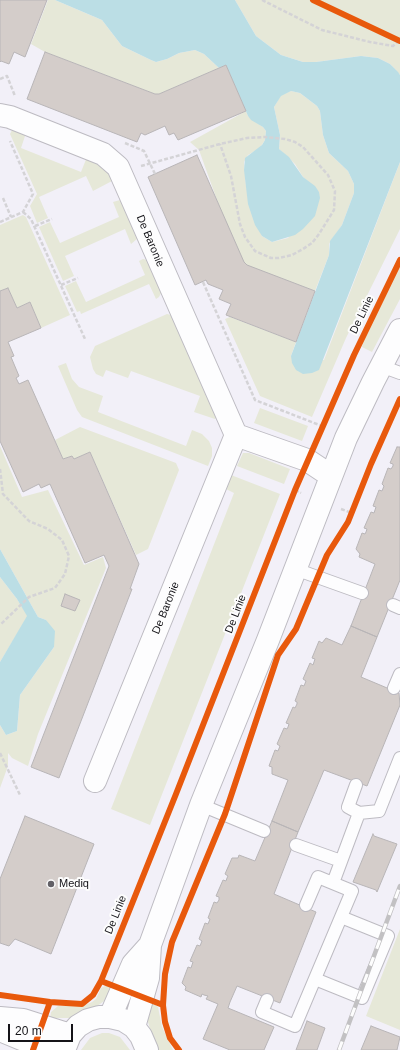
<!DOCTYPE html>
<html>
<head>
<meta charset="utf-8">
<style>
  body { margin:0 }
  #map { position:relative; width:400px; height:1050px; overflow:hidden; background:#f2f0f8; font-family:Helvetica,sans-serif }
  canvas { display:block }
  .scale { position:absolute; left:8px; top:1024px; width:65px; height:18px; box-sizing:border-box; border:2px solid #141318; border-top:0; padding-left:5px; font-size:12px; line-height:14px; white-space:nowrap; color:#141318; -webkit-text-stroke:3px #fdfdfd; paint-order:stroke }
</style>
</head>
<body>
<div id="map">
<canvas width="400" height="1050"></canvas>
<div class="scale">20 m</div>
</div>
<script>
const ctx = document.querySelector('canvas').getContext('2d');
ctx.lineJoin = 'round';
function paint(path, color) {
  ctx.fillStyle = color;
  ctx.fill(path, 'evenodd');
}
function poly(rows) {
  const path = new Path2D();
  for (const r of rows) {
    path.moveTo(r[0], r[1]);
    for (let i = 2; i < r.length; i += 2) path.lineTo(r[i], r[i + 1]);
  }
  return path;
}
function stroke(path, color, width, dash) {
  ctx.strokeStyle = color;
  ctx.lineWidth = width;
  ctx.lineCap = dash ? 'butt' : 'round';
  ctx.setLineDash(dash || []);
  ctx.stroke(path);
}
function label(font, color, halo, rows, align = 'center') {
  ctx.font = font + ' Helvetica,sans-serif';
  ctx.lineWidth = 4;
  ctx.setLineDash([]);
  ctx.textBaseline = 'middle';
  ctx.strokeStyle = halo;
  ctx.fillStyle = color;
  for (const [text, x, y, turn = 0] of rows) {
    ctx.save();
    ctx.translate(x, y);
    ctx.rotate((+turn || 0) * Math.PI / 180);
    ctx.textAlign = isNaN(turn) ? turn : align;
    if (halo) ctx.strokeText(text, 0, 0);
    ctx.fillText(text, 0, 0);
    ctx.restore();
  }
}
const green = poly([
  [48,0,55,0,102,20,122,46,151,60,156,62,167,59,179,53,195,50,204,54,219,68,159,94,155,94,45,52,31,44],
  [235,0,400,0,400,75,390,64,378,58,361,56,316,62,303,62,281,55,256,36],
  [291,91,300,93,317,106,320,111,323,135,329,153,348,171,354,184,354,193,342,225,329,244,329,255,315,291,240,264,199,150,190,142,246,111,248,116,263,127,266,131,265,140,260,148,248,155,244,162,246,186,262,236,272,242,288,238,319,192,303,177,295,164,279,149,280,135,274,107,281,95],
  [13,128,26,133,21,148,81,172,87,157,107,166,112,181,93,191,86,176,39,197,48,218,37,223,30,206,37,194,10,134],
  [400,162,400,229,346,338,312,417,260,396,225,319,230,317,296,342,291,356,324,360],
  [120,200,123,202,138,236,137,239,131,244,125,229,65,256,74,276,63,281,39,227,50,222,60,243,119,217,113,202],
  [23,215,26,217,70,315,41,328,30,302,17,308,8,288,0,291,0,225],
  [143,259,147,260,162,291,159,297,156,299,149,284,81,314,80,311,77,312,65,286,76,281,86,302,145,275,139,261],
  [400,266,400,299,372,352,362,347,363,342],
  [167,314,171,315,217,417,215,419,194,412,200,396,131,371,128,378,106,370,103,377,96,374,93,369,90,357,95,346],
  [66,363,72,379,79,387,103,396,98,412,186,446,192,430,202,434,209,441,212,448,212,456,208,466,82,417,77,410,58,366],
  [260,408,308,426,302,441,254,423],
  [80,427,176,463,179,470,148,549,136,555,90,452,74,459,72,456,63,459,55,440],
  [0,446,22,497,48,490,84,565,103,557,106,568,38,734,28,766,12,758,8,753,8,766,0,788,0,725,6,735,17,731,20,695,54,647,46,620,38,617,0,549],
  [243,453,249,453,290,469,284,484,237,466],
  [231,475,280,494,150,825,111,809,234,493,226,489],
  [0,577,17,599,28,616,0,662],
  [400,929,400,1030,366,1016],
  [105,986,108,986,114,989,107,999,93,1009,70,1018,50,1018,51,1012,58,1006,83,1006,92,1002,96,999,101,988],
  [150,1002,158,1007,162,1027,173,1050,156,1050,148,1022,148,1008],
  [102,1033,109,1033,120,1037,130,1050,81,1050,90,1038]
]);
const water = poly([
  [55,0,235,0,256,36,281,55,303,62,316,62,361,56,378,58,390,64,398,72,400,75,400,162,319,370,312,373,303,374,296,370,292,363,291,356,329,255,330,241,342,225,354,193,354,184,348,171,329,153,323,135,320,111,317,106,300,93,291,91,281,96,274,107,280,135,279,149,289,157,303,177,315,186,319,192,320,198,315,216,303,229,295,235,272,242,262,236,255,225,248,204,244,170,245,158,262,145,265,140,266,131,263,127,251,120,248,116,226,65,219,68,204,54,195,50,179,53,167,59,156,62,151,60,122,46,102,20],
  [0,549,38,617,46,620,55,631,54,647,20,695,17,731,6,735,0,725,0,662,27,616,17,599,0,577]
]);
const building = poly([
  [0,0,47,0,25,57,14,52,9,64,1,61,0,62,0,0],
  [45,52,155,94,159,94,226,65,246,111,178,140,174,133,169,135,165,126,145,135,141,133,137,142,27,99,45,52],
  [197,155,244,262,247,265,315,291,296,342,226,315,231,304,219,299,223,290,208,284,206,280,195,285,148,177,197,155],
  [8,288,17,308,30,302,41,328,8,342,14,356,11,357,19,376,16,378,19,384,28,380,63,459,72,456,74,459,90,452,139,564,130,589,132,589,59,778,31,767,109,566,104,555,85,563,50,484,41,488,39,484,23,492,0,441,0,291,8,288],
  [397,447,400,447,400,580,377,637,351,626,375,564,359,557,360,554,356,549,362,533,365,534,366,532,367,529,364,528,371,512,374,513,376,507,373,506,379,490,382,491,384,486,382,484,388,468,391,469,393,466,393,464,390,463,397,447],
  [65,594,80,600,75,611,61,606,65,594],
  [351,626,377,637,361,677,399,693,400,705,367,786,324,770,298,832,272,821,288,780,272,774,272,767,269,766,275,750,278,751,280,746,277,744,284,728,287,729,288,727,289,724,286,723,293,707,295,708,297,704,297,702,295,701,301,685,304,686,306,681,303,679,310,663,313,665,315,659,312,658,319,641,322,643,326,638,342,645,351,626],
  [25,816,94,844,51,954,15,939,9,946,0,943,0,879,25,816],
  [272,821,298,832,274,894,316,912,280,1003,237,986,230,1002,228,1008,274,1027,264,1050,230,1050,203,1039,218,1004,206,999,208,996,204,995,202,994,201,997,185,990,186,987,182,983,188,967,191,968,193,962,190,961,197,945,200,946,202,941,199,939,205,923,208,924,210,919,208,918,214,902,217,903,219,900,219,897,216,896,223,880,226,881,227,878,228,876,225,874,232,858,238,858,239,855,255,861,272,821],
  [373,834,374,836,397,844,377,892,376,890,353,882,373,834],
  [307,1021,325,1028,317,1050,296,1050,307,1021],
  [371,1026,400,1037,397,1050,361,1050,371,1026]
]);
const path = poly([
  [262,0,322,30,370,42,393,46,399,41],
  [0,79,7,76,15,96],
  [125,143,144,151,155,174],
  [141,166,220,144,247,138,265,137,285,139,295,142,303,147,328,175,335,191,334,210,319,234,312,243,303,249,292,255,279,258,271,258,255,251,245,237,240,224,231,176,220,144],
  [3,198,11,217],
  [23,212,31,219,85,339],
  [0,222,23,212,33,194,10,141],
  [35,226,52,219],
  [203,282,255,400,322,426],
  [61,285,78,278],
  [0,469,3,494,29,521,48,529,62,540,69,556,65,574,55,588,29,597,0,625],
  [295,490,301,493],
  [341,509,352,513],
  [0,753,20,795]
]);
const lane = poly([
  [381,366,400,373],
  [295,569,362,593],
  [393,605,400,608],
  [394,688,400,674],
  [356,785,348,807,359,813],
  [201,805,264,831],
  [296,845,341,861],
  [333,883,359,813,379,811,400,758],
  [315,979,362,998,388,936,341,917],
  [267,1000,262,1012,295,1026,352,891,318,877,306,905]
]);
const street = poly([
  [0,115,10,117,103,154,118,167,236,435,95,781],
  [236,435,307,460,331,476],
  [110,1017,133,964,150,945],
  [0,1018,23,1020,70,1035],
  [134,1027,148,978,150,945,201,805,268,640,346,438,373,382,400,330],
  [0,1030,48,1050],
  [64,1050,70,1035,78,1026,88,1020,99,1017,110,1017,123,1020,134,1027,141,1036,147,1050]
]);
const rail = poly([
  [339,1050,400,886]
]);
const cycleway = poly([
  [313,0,400,41],
  [101,981,176,794,295,490,354,355,400,260],
  [0,995,50,1002,82,1004,93,995,101,981,163,1005],
  [33,1050,50,1002],
  [179,1050,170,1038,165,1022,163,1005,165,974,172,942,225,814,278,655,296,629,327,555,348,522,371,464,400,399]
]);
const markers = [
  [51,884,4,"#626066"]
];
const streetNames = [
  ["De Baronie",150,241,67],
  ["De Linie",362,315,-64],
  ["De Baronie",166,608,-68],
  ["De Linie",236,614,-69],
  ["De Linie",116,915,-68]
];
const poiNames = [
  ["Mediq",59,884]
];
paint(green, '#e6e8d8');
paint(water, '#bbdee5');
paint(building, '#d4cdca');
stroke(building, '#b8b5b7', 1);
stroke(lane, '#bdbbc2', 14);
stroke(street, '#bdbbc2', 24);
stroke(path, '#d4d3d6', 2.5, [4, 2]);
stroke(lane, '#fdfdfe', 12);
stroke(street, '#fdfdfe', 22);
stroke(rail, '#c2c1c3', 4.5);
stroke(rail, '#fdfdfd', 3, [9]);
stroke(cycleway, '#e8590c', 6);
for (const [x, y, r, color] of markers) {
  const dot = new Path2D();
  dot.arc(x, y, r, 0, 2 * Math.PI);
  ctx.fillStyle = color;
  ctx.fill(dot);
  stroke(dot, '#fdfdfd', 1.5);
}
label('11px', '#141318', '#fdfdfd', streetNames);
label('11px', '#141318', '#fdfdfd', poiNames, 'left');
</script>
</body>
</html>
